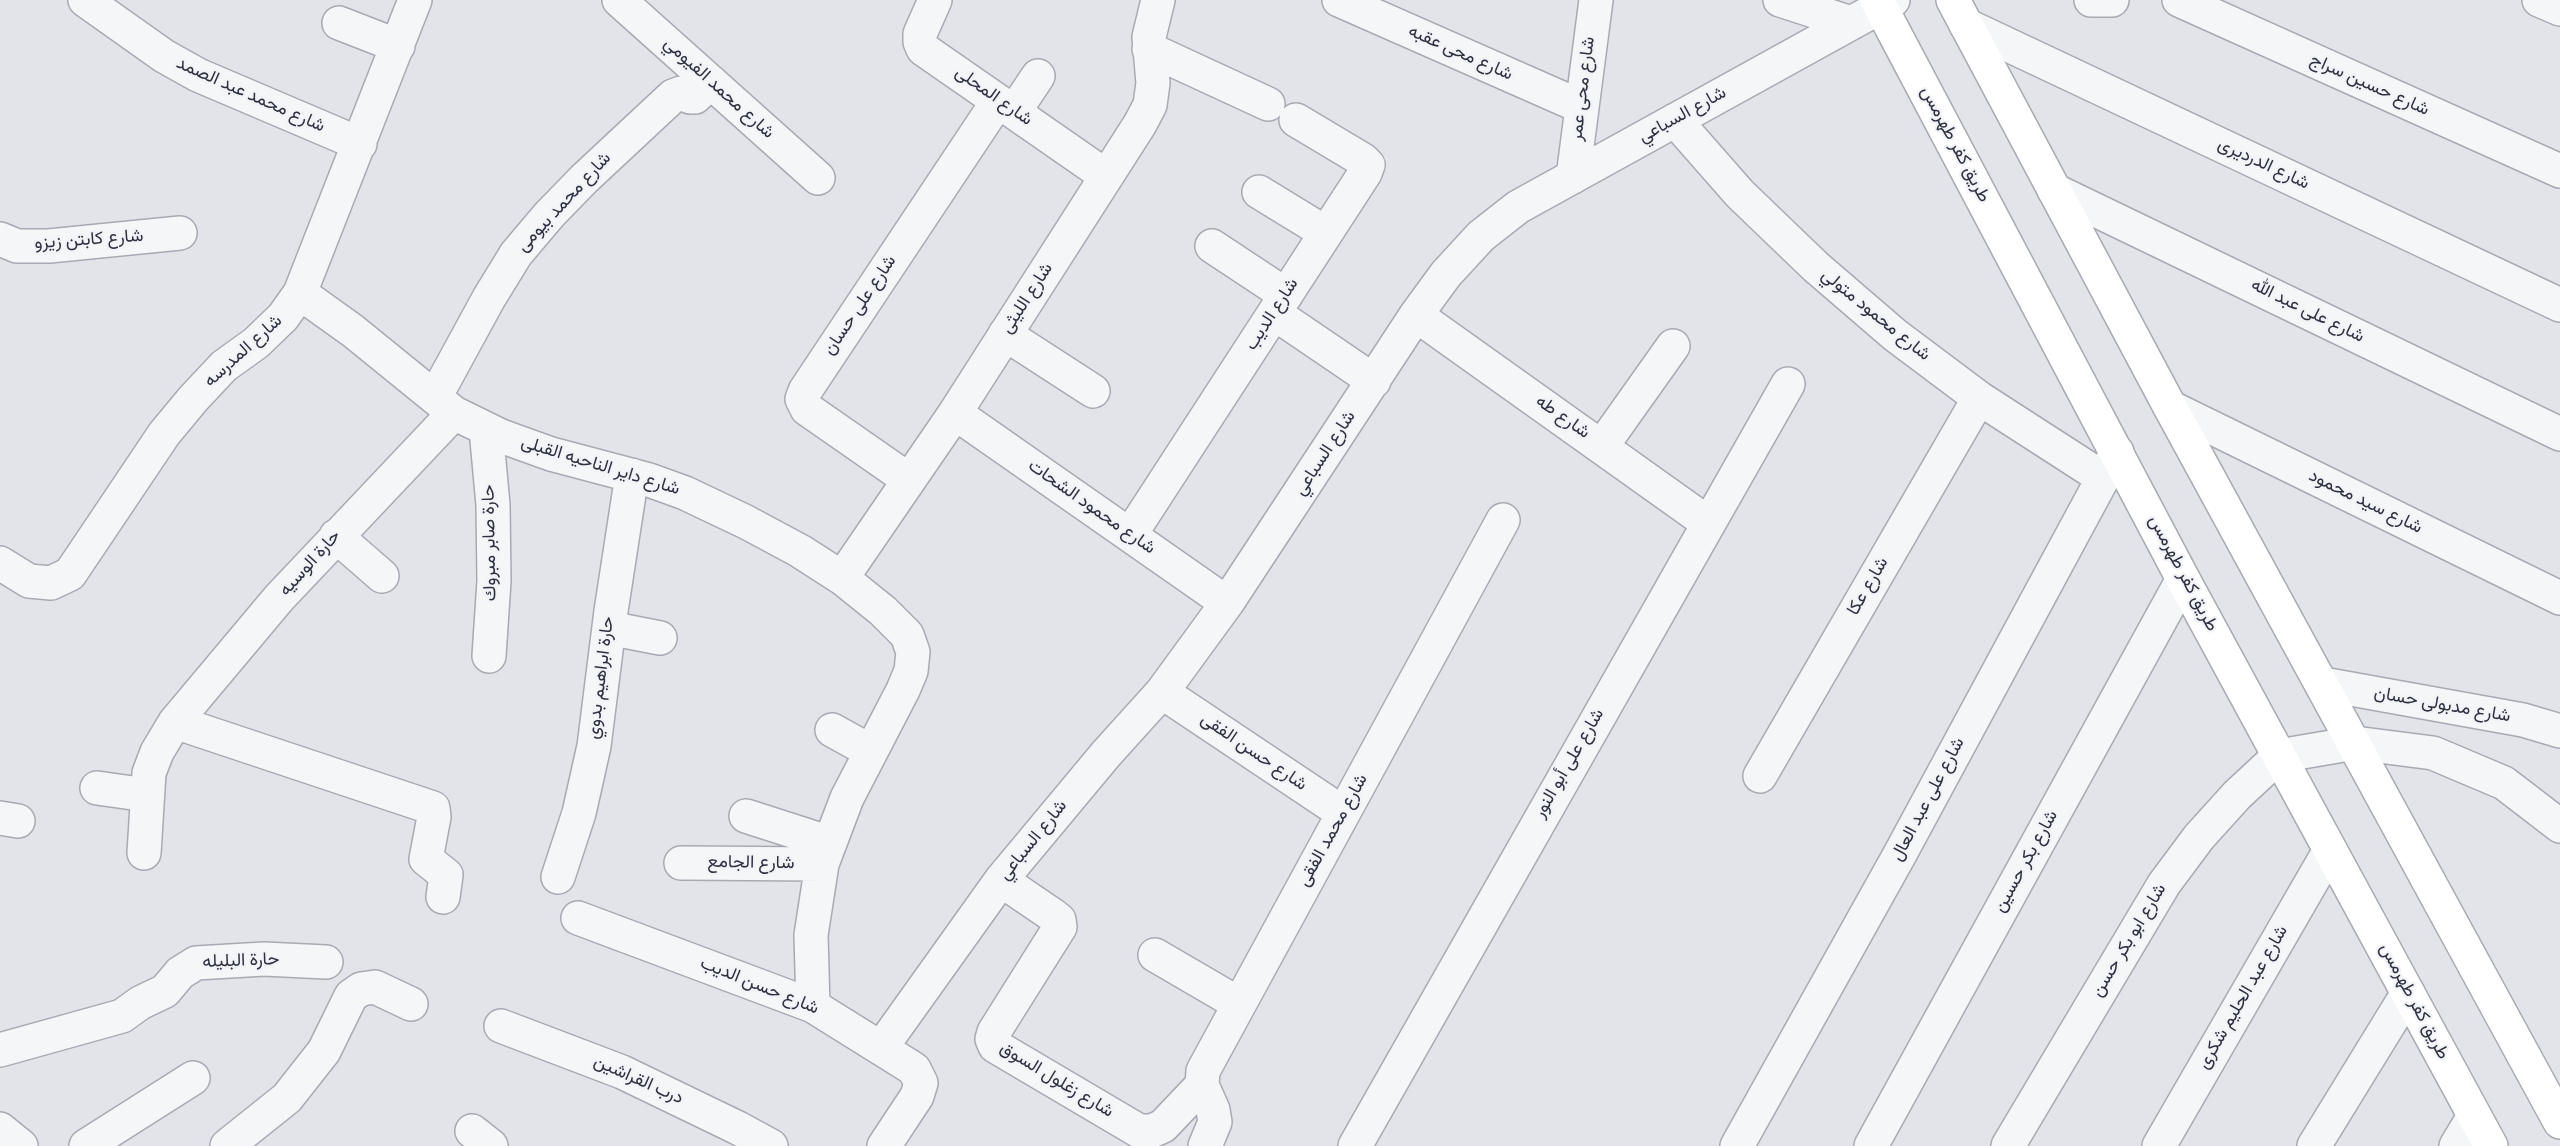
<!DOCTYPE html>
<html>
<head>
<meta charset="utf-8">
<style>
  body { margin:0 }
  canvas { display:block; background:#e3e4e9 }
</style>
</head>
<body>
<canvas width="2560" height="1146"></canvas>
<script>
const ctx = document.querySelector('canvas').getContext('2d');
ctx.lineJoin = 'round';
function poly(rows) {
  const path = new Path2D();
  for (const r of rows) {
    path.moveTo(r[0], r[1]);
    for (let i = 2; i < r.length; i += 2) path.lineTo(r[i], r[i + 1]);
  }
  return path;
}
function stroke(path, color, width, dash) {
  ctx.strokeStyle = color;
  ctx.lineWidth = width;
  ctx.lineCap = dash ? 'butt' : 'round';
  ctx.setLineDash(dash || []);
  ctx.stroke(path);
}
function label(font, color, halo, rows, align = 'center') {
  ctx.font = font + ' Overpass,Vazirmatn,sans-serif';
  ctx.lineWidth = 4.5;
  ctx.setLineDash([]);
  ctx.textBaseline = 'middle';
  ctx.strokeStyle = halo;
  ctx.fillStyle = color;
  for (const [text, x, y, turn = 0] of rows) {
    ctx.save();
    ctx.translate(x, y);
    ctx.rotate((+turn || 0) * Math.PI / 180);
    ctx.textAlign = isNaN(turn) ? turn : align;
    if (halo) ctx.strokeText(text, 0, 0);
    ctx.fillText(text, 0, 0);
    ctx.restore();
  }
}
const street = poly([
  [85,0,164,56,198,75,360,144],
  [619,0,818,178],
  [935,0,920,34,920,42,923,49,1106,176],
  [1339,0,1582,107],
  [1780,0,1851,23],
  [2091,0,2112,0],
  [2179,0,2560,171],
  [2539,0,2560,9],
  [339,23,398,46],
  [1966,25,2560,305],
  [1149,49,1268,104],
  [1014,112,1038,76],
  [1675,120,1740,194,1816,267,1895,335,1979,398,2103,478],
  [1573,177,1596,0],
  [2054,190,2560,434],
  [1259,192,1326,233],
  [0,239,17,246,49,246,180,233],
  [1212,246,1286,295],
  [300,293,353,331,454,413,501,436,551,454,649,480,685,493,746,522,800,551,842,578,883,611,907,635,913,652,911,671,903,690,847,798,822,864,811,935,813,1006],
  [1274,313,1374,381],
  [1416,315,1708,523],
  [1005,334,1093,391],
  [435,397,489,298,516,254,549,215,584,179,673,96,681,93,690,97,695,97,711,82],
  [2170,407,2560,598],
  [955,413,1227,603],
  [486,429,493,505,494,581,489,656],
  [1602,446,1673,346],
  [909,480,807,409,802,399,805,391,998,101],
  [1130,535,1365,173,1368,165,1363,160,1296,120],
  [336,536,382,576],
  [0,563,29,581,51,583,70,574,164,434,193,399,224,366,256,343,283,317,300,293,415,0],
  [842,578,955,413,1140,124,1150,105,1153,83,1149,37,1158,0],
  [609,628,660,638],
  [2323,684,2523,720,2560,731],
  [1162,692,1343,813],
  [175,722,433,808,434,817,426,859,446,875,443,897],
  [832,730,870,751],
  [1760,776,1979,398],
  [97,788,147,795],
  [746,816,830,843],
  [0,818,18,821],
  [144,853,149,773,157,752,175,722,279,598,454,413],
  [681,863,822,864],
  [558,877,579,813,594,746,611,611,632,475],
  [1001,880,1054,916,1059,920,1060,927,994,1032,992,1039,995,1046,1139,1131,1152,1131,1163,1126,1202,1085],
  [578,918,813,1006,914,1069,921,1083,917,1096,884,1146],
  [1155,955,1239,1004],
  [501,1026,622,1072,738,1128,771,1146],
  [881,1048,1001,880,1106,754,1162,692,1227,603,1416,315,1446,274,1481,236,1518,207,1893,0],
  [0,1050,122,1016,140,1003,165,991,180,973,196,963,264,959,326,962],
  [0,1129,21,1146],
  [472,1131,491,1146],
  [86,1146,193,1078],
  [227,1146,287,1098,324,1051,351,996,361,989,375,987,411,1004],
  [1205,1146,1215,1122,1213,1110,1202,1085,1203,1071,1503,520],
  [1355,1146,1788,384],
  [1737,1146,1900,854,2117,452],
  [1871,1146,2183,579],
  [2008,1146,2164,884,2199,837,2237,795,2279,756,2355,743,2433,753,2504,783,2560,826],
  [2159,1146,2330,850],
  [2314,1146,2408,993],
  [2456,1146,2474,1116]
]);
const secondary = poly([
  [1877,0,2183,579,2491,1146],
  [1953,0,2170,407,2560,1122]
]);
const streetNames = [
  ["شارع محى عقبه",1460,54,24],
  ["شارع حسين سراج",2369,86,24],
  ["شارع محمد الفيومي",718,89,42],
  ["شارع محى عمر",1584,89,-83],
  ["شارع محمد عبد الصمد",250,96,24],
  ["شارع المحلى",993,97,35],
  ["شارع السباعي",1683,116,-29],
  ["طريق كفر طهرمس",1954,145,62],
  ["شارع الدرديرى",2263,165,25],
  ["شارع محمد بيومى",565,203,-47],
  ["شارع كابتن زيزو",89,241,-4],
  ["شارع الليثى",1028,299,-57],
  ["شارع على حسان",861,306,-56],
  ["شارع على عبد الله",2307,312,26],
  ["شارع الديب",1273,315,-57],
  ["شارع محمود متولي",1875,316,39],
  ["شارع المدرسه",244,352,-42],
  ["شارع طه",1562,418,35],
  ["شارع السباعي",1326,454,-57],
  ["شارع داير الناحيه القبلى",600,467,17],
  ["شارع سيد محمود",2365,503,26],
  ["شارع محمود الشحات",1091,508,35],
  ["حارة صابر مبروك",491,543,-91],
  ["حارة الوسيه",311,564,-48],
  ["طريق كفر طهرمس",2182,574,62],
  ["شارع عكا",1869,587,-60],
  ["حارة ابراهيم بدوي",602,678,-83],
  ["شارع مدبولى حسان",2442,706,10],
  ["شارع حسن الفقى",1253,753,34],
  ["شارع على أبو النور",1570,764,-60],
  ["شارع على عبد العال",1929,800,-62],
  ["شارع محمد الفقى",1334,831,-61],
  ["شارع السباعي",1034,841,-51],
  ["شارع بكر حسين",2027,862,-61],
  ["شارع الجامع",751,864,1],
  ["شارع ابو بكر حسن",2130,941,-59],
  ["حارة البليله",241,962,-2],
  ["شارع حسن الديب",759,987,22],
  ["شارع عبد الحليم شكرى",2244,998,-60],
  ["طريق كفر طهرمس",2413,1002,62],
  ["درب القراشين",638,1081,24],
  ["شارع زغلول السوق",1056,1081,31]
];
stroke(street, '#a8aab3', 36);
stroke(secondary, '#a8aab3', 36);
stroke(street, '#f5f6f8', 33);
stroke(secondary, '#fff', 33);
label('18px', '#2c303f', '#f2f3f7', streetNames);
</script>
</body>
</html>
